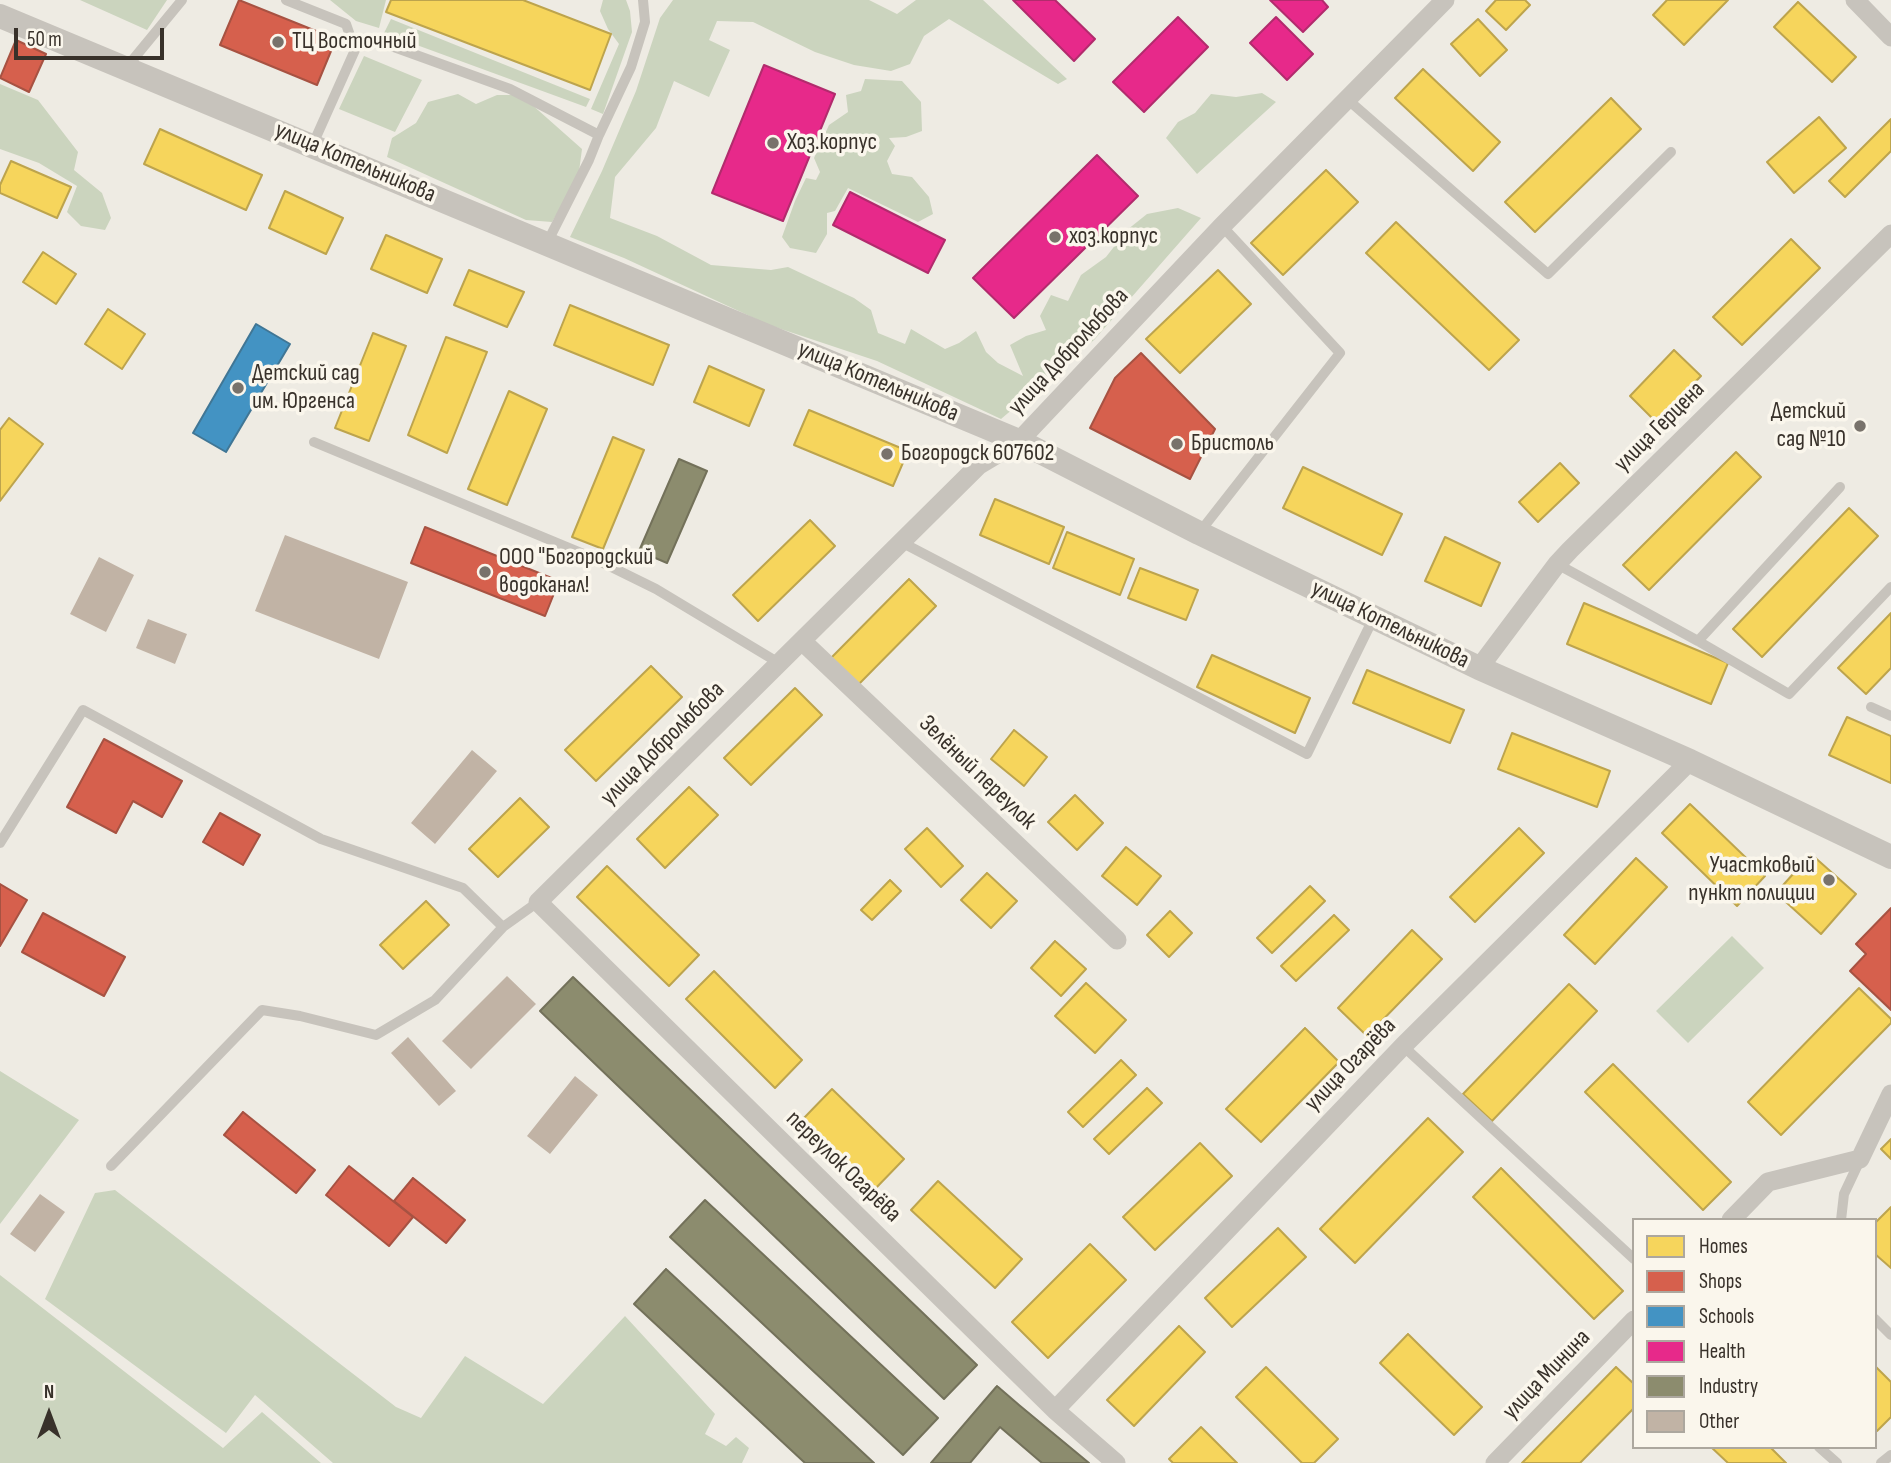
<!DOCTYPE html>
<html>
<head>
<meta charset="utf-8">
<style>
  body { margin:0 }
  #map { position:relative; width:1891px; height:1463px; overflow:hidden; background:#eeebe3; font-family:"Sofia Sans Condensed",sans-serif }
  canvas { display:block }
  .legend { position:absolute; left:1632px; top:1218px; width:245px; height:231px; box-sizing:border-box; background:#faf6ec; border:2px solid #aca79e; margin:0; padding:9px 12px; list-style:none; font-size:21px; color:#38312a }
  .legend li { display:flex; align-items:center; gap:14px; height:35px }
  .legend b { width:35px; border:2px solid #aca79e }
  .north { position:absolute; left:14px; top:1379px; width:70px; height:70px; -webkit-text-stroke:5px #faf6ec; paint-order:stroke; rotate:0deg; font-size:19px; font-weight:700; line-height:28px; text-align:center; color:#38312a }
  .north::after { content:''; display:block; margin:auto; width:24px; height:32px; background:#38312a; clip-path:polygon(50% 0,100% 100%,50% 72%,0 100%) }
  .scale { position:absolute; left:14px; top:28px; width:150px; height:32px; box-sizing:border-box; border:4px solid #38312a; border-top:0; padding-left:9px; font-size:21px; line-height:24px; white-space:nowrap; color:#38312a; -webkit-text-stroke:5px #faf6ec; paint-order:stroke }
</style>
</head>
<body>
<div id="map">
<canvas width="1891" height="1463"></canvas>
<ul class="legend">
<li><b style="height:19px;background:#f6d55c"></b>Homes</li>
<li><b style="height:19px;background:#d6604d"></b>Shops</li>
<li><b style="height:19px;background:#4393c3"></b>Schools</li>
<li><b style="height:19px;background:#e7298a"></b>Health</li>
<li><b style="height:19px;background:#8c8c6e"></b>Industry</li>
<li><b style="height:19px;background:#c1b3a5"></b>Other</li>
</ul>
<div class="north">N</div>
<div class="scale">50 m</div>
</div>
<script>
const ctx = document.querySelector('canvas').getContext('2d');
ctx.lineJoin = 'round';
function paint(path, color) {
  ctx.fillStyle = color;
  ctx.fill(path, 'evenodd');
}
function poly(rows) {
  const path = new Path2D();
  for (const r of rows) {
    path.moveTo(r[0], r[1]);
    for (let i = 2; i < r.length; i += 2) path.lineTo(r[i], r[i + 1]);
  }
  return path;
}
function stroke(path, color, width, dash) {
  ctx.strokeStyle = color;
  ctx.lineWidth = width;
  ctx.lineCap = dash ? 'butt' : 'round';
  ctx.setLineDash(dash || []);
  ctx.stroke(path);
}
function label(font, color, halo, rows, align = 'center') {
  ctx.font = font + ' "Sofia Sans Condensed",sans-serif';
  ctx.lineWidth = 7;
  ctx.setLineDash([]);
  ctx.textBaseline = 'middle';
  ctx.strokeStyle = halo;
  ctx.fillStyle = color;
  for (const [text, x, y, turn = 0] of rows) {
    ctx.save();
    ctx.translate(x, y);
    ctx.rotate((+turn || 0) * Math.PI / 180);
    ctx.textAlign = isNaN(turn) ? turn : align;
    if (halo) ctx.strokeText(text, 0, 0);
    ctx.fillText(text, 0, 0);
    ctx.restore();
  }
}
const green = poly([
  [80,0,167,0,147,30],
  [330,0,386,0,379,28,356,21],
  [603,0,626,0,630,11,632,32,603,114,591,109,619,44,608,29,600,11],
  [673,0,869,0,897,14,916,0,983,0,1067,79,1058,84,949,19,924,36,910,64,891,71,854,65,815,52,753,22,717,21,709,40,730,50,709,97,674,81,656,128,615,177,610,218,657,236,711,265,771,270,788,267,854,298,871,310,878,333,905,344,911,329,945,349,959,343,976,331,986,352,998,363,1023,376,1010,345,1026,336,1046,330,1040,316,1051,295,1068,301,1081,275,1106,257,1127,230,1147,214,1178,208,1201,218,1094,340,1001,419,877,361,769,325,624,258,570,237,602,171,636,91,660,18],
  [391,19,590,99,586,107,384,33],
  [364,56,422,80,395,132,339,109],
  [865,79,902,81,921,102,922,131,906,137,889,138,895,146,887,161,892,174,912,177,929,197,933,214,918,222,848,188,835,211,827,213,827,234,816,253,790,248,782,237,795,201,806,178,816,180,820,172,814,158,829,125,848,112,846,95,861,91],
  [0,84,38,100,78,152,74,170,102,193,111,218,105,230,81,226,67,212,77,186,39,163,0,149],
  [1262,93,1276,102,1197,174,1166,138,1178,122,1195,113,1211,94,1236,97],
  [458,94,476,104,497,95,521,95,582,149,578,179,552,222,526,220,387,157,392,138,416,123,428,102],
  [1732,936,1764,968,1688,1043,1656,1011],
  [0,1071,79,1120,0,1224],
  [115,1190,396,1407,421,1418,465,1356,543,1404,625,1316,715,1414,705,1434,726,1446,736,1437,749,1448,742,1463,333,1463,255,1395,226,1433,45,1299,95,1193],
  [0,1275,223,1448,262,1412,321,1463,0,1463]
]);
const homes = poly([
  [391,0,523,0,611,34,590,90,386,12,391,0],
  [1496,0,1525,0,1530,5,1506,30,1486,11,1496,0],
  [1667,0,1728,0,1684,45,1653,15,1667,0],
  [1798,2,1856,57,1832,82,1774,27,1798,2],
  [1478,19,1507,50,1480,76,1451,44,1478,19],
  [1423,69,1500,142,1473,171,1395,98,1423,69],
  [1611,98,1641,129,1535,232,1505,202,1611,98],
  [1819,117,1846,148,1794,193,1767,162,1819,117],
  [1891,119,1891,151,1845,197,1829,181,1891,119],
  [160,129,262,175,246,210,144,164,160,129],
  [11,161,71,187,57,218,0,193,0,185,11,161],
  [1326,170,1358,202,1283,275,1251,243,1326,170],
  [285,191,343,218,326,254,269,228,285,191],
  [1396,222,1519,340,1489,370,1366,253,1396,222],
  [386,235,442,259,427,293,371,269,386,235],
  [1791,239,1820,268,1742,345,1713,317,1791,239],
  [43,252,76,274,56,304,23,282,43,252],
  [469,270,524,292,507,327,454,305,469,270],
  [1218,270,1251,304,1180,373,1146,339,1218,270],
  [570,305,669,345,653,385,554,345,570,305],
  [108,309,145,334,122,369,85,344,108,309],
  [373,333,406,346,369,441,335,428,373,333],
  [446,337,487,352,447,453,408,435,446,337],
  [1674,350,1701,376,1656,422,1630,396,1674,350],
  [709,366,764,390,749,426,694,402,709,366],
  [509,391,547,409,507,505,468,489,509,391],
  [809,410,908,451,893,486,794,445,809,410],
  [9,418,43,444,0,501,0,430,9,418],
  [613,437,644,450,603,549,572,537,613,437],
  [1736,452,1761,477,1649,590,1623,565,1736,452],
  [1560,463,1579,483,1538,522,1519,502,1560,463],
  [1303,467,1402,514,1382,555,1283,508,1303,467],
  [995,499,1064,527,1049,564,980,535,995,499],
  [1849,508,1878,536,1762,657,1733,629,1849,508],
  [810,520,835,546,758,621,733,595,810,520],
  [1067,532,1134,559,1120,595,1053,568,1067,532],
  [1445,537,1500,563,1481,606,1425,581,1445,537],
  [1140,568,1198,590,1186,620,1128,598,1140,568],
  [909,579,936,606,857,686,830,659,909,579],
  [1584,603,1728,663,1711,704,1567,644,1584,603],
  [1891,613,1891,668,1866,694,1838,668,1891,613],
  [1212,655,1310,698,1295,733,1197,687,1212,655],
  [651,666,682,697,596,781,565,750,651,666],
  [1367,670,1464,710,1450,743,1353,703,1367,670],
  [795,688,822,715,751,785,724,758,795,688],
  [1847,717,1891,736,1891,783,1829,755,1847,717],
  [1014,730,1047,757,1024,786,991,759,1014,730],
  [1512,733,1610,771,1597,807,1498,769,1512,733],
  [689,787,718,815,665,868,637,839,689,787],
  [1075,795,1103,823,1077,850,1048,822,1075,795],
  [520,798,549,827,498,877,469,849,520,798],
  [1690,804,1765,876,1737,906,1662,833,1690,804],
  [927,828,963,866,941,887,905,849,927,828],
  [1519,828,1544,853,1475,922,1450,897,1519,828],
  [1126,847,1161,876,1137,905,1102,876,1126,847],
  [1811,854,1856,894,1821,934,1776,893,1811,854],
  [1636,858,1667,887,1595,964,1564,935,1636,858],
  [607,866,699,955,669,986,577,897,607,866],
  [987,873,1017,901,991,928,961,900,987,873],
  [890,880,901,891,872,920,861,910,890,880],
  [1310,886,1325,901,1272,953,1257,938,1310,886],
  [426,901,449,925,403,969,380,945,426,901],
  [1170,911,1192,933,1169,957,1147,935,1170,911],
  [1334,915,1349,930,1296,981,1281,966,1334,915],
  [1412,930,1442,959,1367,1036,1338,1008,1412,930],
  [1055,941,1086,969,1061,996,1031,968,1055,941],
  [714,971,802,1060,775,1088,686,999,714,971],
  [1086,983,1126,1020,1095,1053,1055,1016,1086,983],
  [1569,984,1597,1011,1492,1121,1463,1094,1569,984],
  [1859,988,1891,1019,1891,1023,1781,1135,1748,1102,1859,988],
  [1305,1028,1339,1062,1261,1142,1226,1109,1305,1028],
  [1121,1060,1136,1075,1083,1127,1068,1112,1121,1060],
  [1613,1064,1731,1182,1703,1210,1585,1092,1613,1064],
  [1147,1088,1162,1103,1109,1154,1094,1139,1147,1088],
  [832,1089,904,1159,875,1189,803,1119,832,1089],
  [1428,1118,1463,1152,1355,1263,1320,1229,1428,1118],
  [1891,1139,1891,1159,1881,1149,1891,1139],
  [1200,1143,1232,1176,1155,1250,1123,1217,1200,1143],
  [1501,1168,1623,1291,1594,1319,1473,1197,1501,1168],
  [938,1181,1022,1259,995,1288,911,1210,938,1181],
  [1891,1207,1891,1268,1875,1254,1875,1223,1891,1207],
  [1278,1228,1306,1257,1232,1327,1205,1298,1278,1228],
  [1090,1244,1126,1280,1048,1358,1012,1322,1090,1244],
  [1179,1326,1205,1352,1134,1426,1107,1400,1179,1326],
  [1408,1334,1482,1407,1454,1435,1380,1363,1408,1334],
  [1875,1366,1891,1382,1891,1417,1877,1431,1875,1429,1875,1366],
  [1266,1367,1338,1439,1314,1463,1302,1463,1236,1397,1266,1367],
  [1616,1367,1634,1384,1634,1408,1580,1463,1522,1463,1616,1367],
  [1201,1427,1237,1463,1173,1463,1169,1459,1201,1427],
  [1711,1447,1770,1447,1786,1463,1728,1463,1711,1447]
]);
const shops = poly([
  [239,0,336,39,317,85,220,45,239,0],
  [16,40,46,54,29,92,0,78,16,40],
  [1141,353,1215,429,1190,479,1090,428,1115,378,1141,353],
  [425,527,559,581,545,616,411,563,425,527],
  [104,739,182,781,162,817,133,801,116,833,67,807,104,739],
  [220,813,260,835,243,865,203,842,220,813],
  [0,884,27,900,0,946,0,884],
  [1891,908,1891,1010,1850,971,1866,954,1856,944,1891,908],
  [43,913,125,957,104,996,22,952,43,913],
  [243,1112,315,1170,296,1193,224,1135,243,1112],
  [349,1166,413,1217,389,1246,326,1195,349,1166],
  [413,1178,465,1220,446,1243,394,1201,413,1178]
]);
const schools = poly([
  [256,324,290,344,226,452,193,433,256,324]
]);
const health = poly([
  [1013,0,1055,0,1095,39,1074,61,1013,0],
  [1270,0,1322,0,1328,7,1303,32,1270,0],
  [1178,17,1208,47,1144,112,1113,82,1178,17],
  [1276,17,1313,54,1287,80,1250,43,1276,17],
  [764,65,835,94,783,221,712,193,764,65],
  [1097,155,1138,196,1014,318,973,278,1097,155],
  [850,192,945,240,928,273,833,225,850,192]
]);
const industry = poly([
  [679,459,707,471,667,563,639,551,679,459],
  [573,977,977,1365,944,1399,540,1011,573,977],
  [705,1200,938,1418,903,1455,670,1237,705,1200],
  [666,1269,874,1463,805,1463,634,1304,666,1269],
  [997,1386,1019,1405,1089,1463,1042,1463,1000,1427,970,1463,931,1463,997,1386]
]);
const building = poly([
  [285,535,408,582,379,659,255,611],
  [99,557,134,575,106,632,70,614],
  [148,619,187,634,175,664,136,648],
  [472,750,497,771,435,844,411,823],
  [507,976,536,1004,471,1069,442,1041],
  [408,1037,456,1091,439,1106,391,1053],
  [575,1076,598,1095,550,1154,527,1136],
  [40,1194,65,1212,35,1252,10,1234]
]);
const service = poly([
  [286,0,346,24,355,50,313,144],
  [380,42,510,89,599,135,631,67,645,22,643,0],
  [126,68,182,0],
  [1347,99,1548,274,1671,152],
  [547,243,589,160,599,135],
  [314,442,591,557,656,589,779,663],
  [1199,533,1340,353,1222,226],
  [901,542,1307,754,1374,617],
  [1557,564,1698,641,1789,694,1891,587],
  [1698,641,1840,487],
  [1871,707,1891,716],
  [0,843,83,710,321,839,463,888,503,927],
  [1403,1046,1634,1259],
  [111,1166,262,1010,300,1016,376,1035,435,1000,503,927,538,902],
  [1841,1220,1844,1194,1860,1160],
  [1875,1319,1891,1335],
  [1819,1447,1837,1463],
  [1881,1463,1891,1455]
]);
const minor = poly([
  [1855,0,1891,37],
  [802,641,1117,940],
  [1479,668,1557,564,1570,550,1891,234],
  [1731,1220,1768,1182,1860,1159,1891,1094],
  [1055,1410,1403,1046,1690,761],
  [1116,1463,1055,1410,538,902,979,465,1019,441,1222,226,1445,0],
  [1495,1463,1634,1320]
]);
const tertiary = poly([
  [0,16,1019,441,1199,533,1479,668,1690,761,1891,857]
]);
const markers = [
  [278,42,7,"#78726b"],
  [773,143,7,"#78726b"],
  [1055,237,7,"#78726b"],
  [238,388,7,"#78726b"],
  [1860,426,7,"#78726b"],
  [1177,444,7,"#78726b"],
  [887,454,7,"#78726b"],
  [485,572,7,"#78726b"],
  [1829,880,7,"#78726b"]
];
const poiNames = [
  ["ТЦ Восточный",292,42],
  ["Хоз.корпус",787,143],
  ["хоз.корпус",1069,237],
  ["Детский сад",252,374],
  ["им. Юргенса",252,402],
  ["Детский",1846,412,"right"],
  ["сад №10",1846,440,"right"],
  ["Бристоль",1191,444],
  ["Богородск 607602",901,454],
  ["ООО \"Богородский",499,558],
  ["водоканал!",499,586],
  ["Участковый",1815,866,"right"],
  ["пункт полиции",1815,894,"right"]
];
const streetNames = [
  ["улица Котельникова",355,163,23],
  ["улица Добролюбова",1069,352,-47],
  ["улица Котельникова",878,382,23],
  ["улица Герцена",1660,427,-45],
  ["улица Котельникова",1390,625,26],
  ["улица Добролюбова",663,744,-45],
  ["Зелёный переулок",977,773,44],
  ["улица Огарёва",1351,1065,-46],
  ["переулок Огарёва",843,1167,44],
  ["улица Минина",1547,1375,-46]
];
paint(green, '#cbd4be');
paint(homes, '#f6d55c');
stroke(homes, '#bda44d', 2);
paint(shops, '#d6604d');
stroke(shops, '#a75242', 2);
paint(schools, '#4393c3');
stroke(schools, '#407695', 2);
paint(health, '#e7298a');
stroke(health, '#b22b6d', 2);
paint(industry, '#8c8c6e');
stroke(industry, '#73715a', 2);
paint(building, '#c1b3a5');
stroke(service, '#c7c3bc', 10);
stroke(minor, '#c7c3bc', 19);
stroke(tertiary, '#c7c3bc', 24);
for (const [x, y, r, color] of markers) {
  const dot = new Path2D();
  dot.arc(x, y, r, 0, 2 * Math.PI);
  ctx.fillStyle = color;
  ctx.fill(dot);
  stroke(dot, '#faf6ec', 2.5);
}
label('24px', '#38312a', '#faf6ec', poiNames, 'left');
label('24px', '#38312a', '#faf6ec', streetNames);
</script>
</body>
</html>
